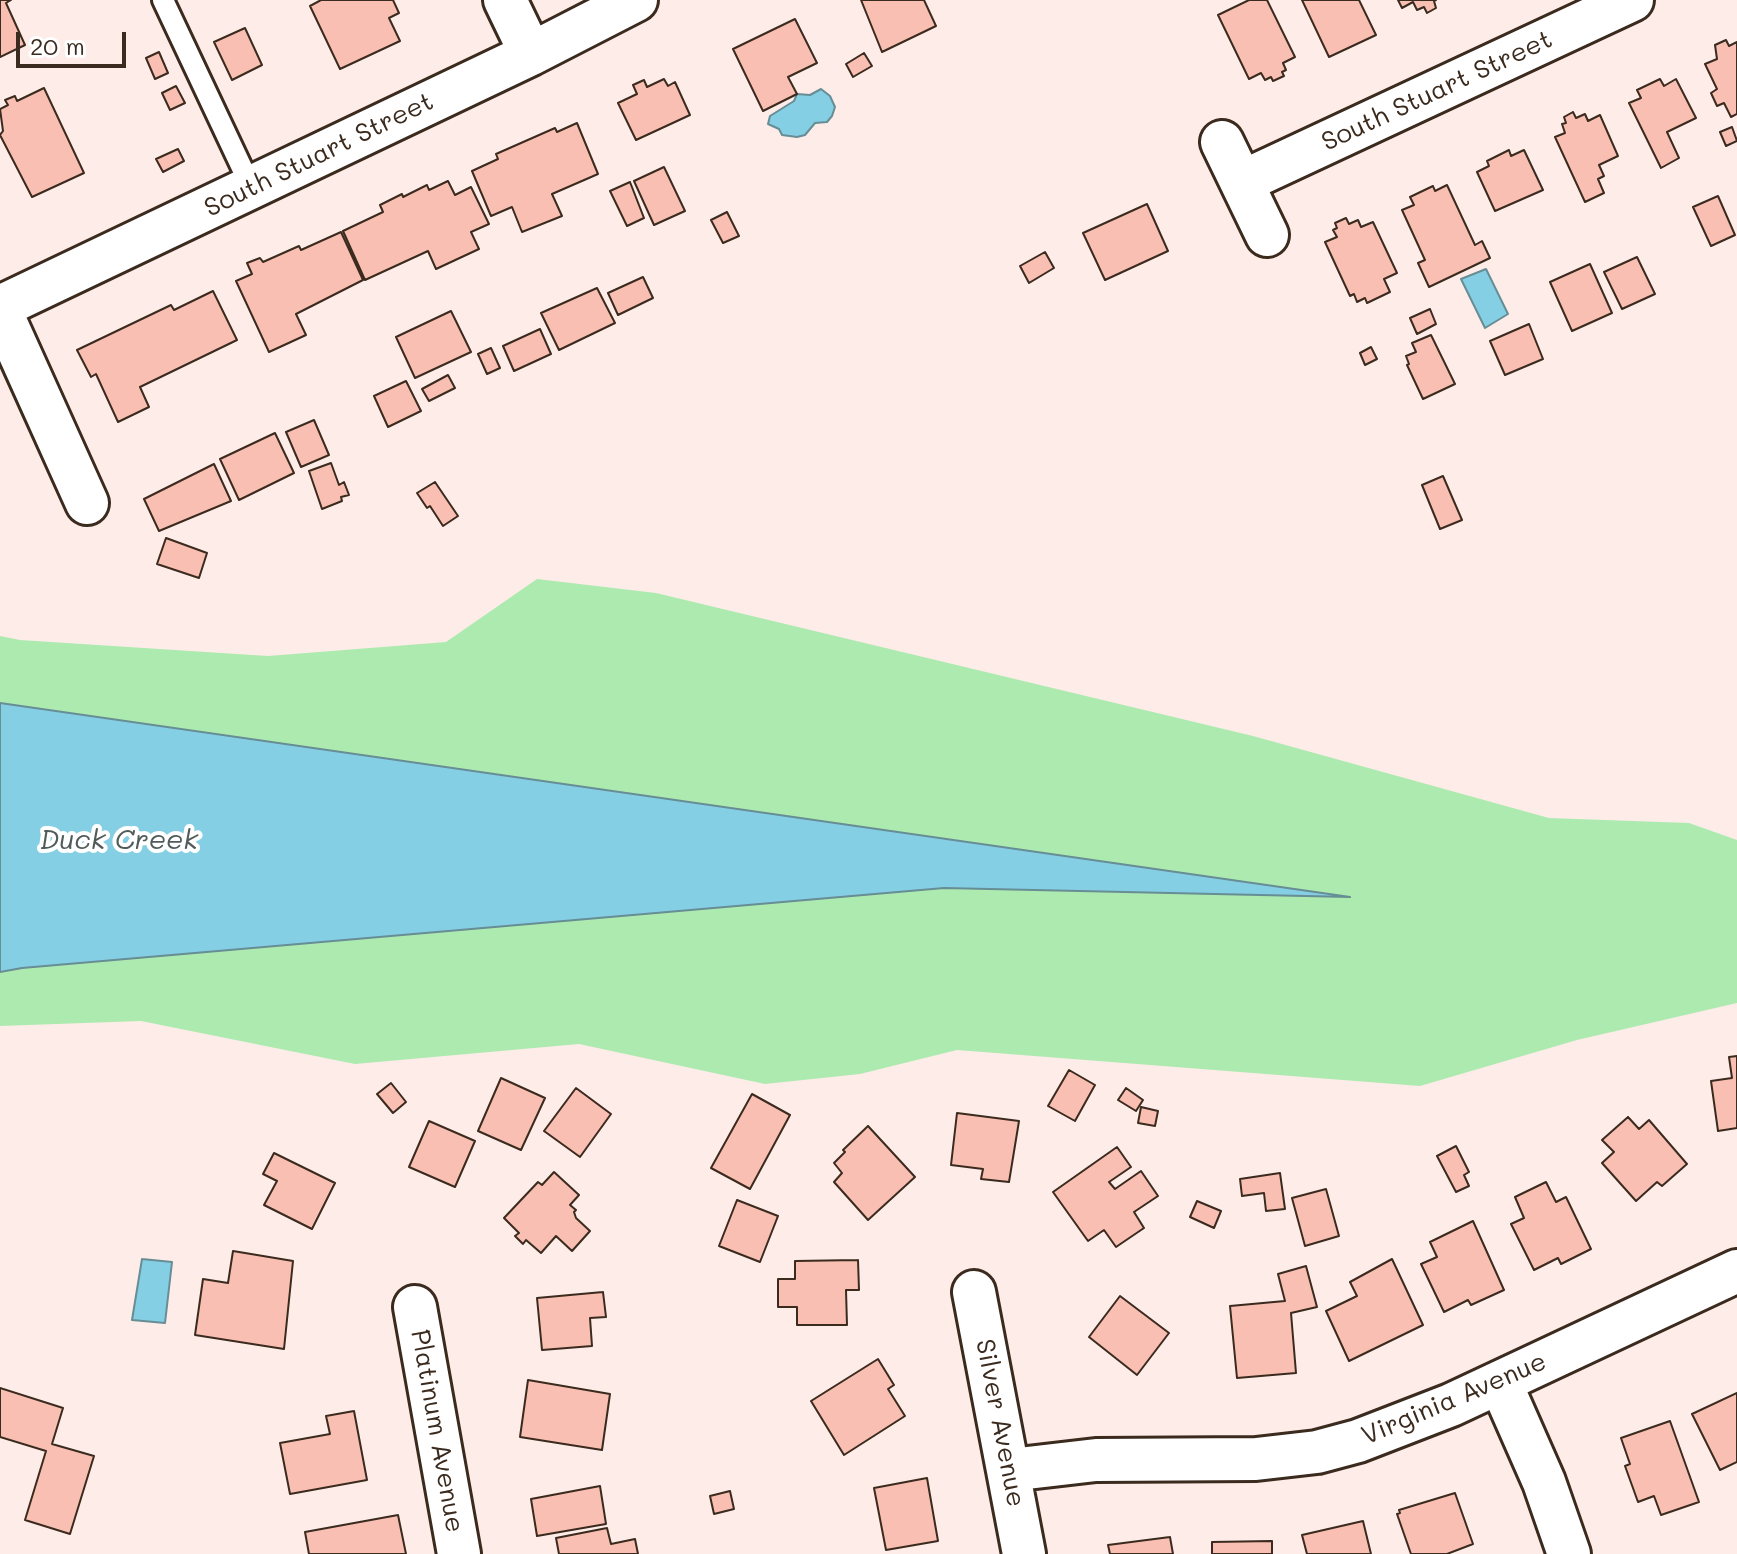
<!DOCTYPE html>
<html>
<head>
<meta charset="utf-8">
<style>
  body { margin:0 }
  #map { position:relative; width:1737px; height:1554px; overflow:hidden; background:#feece8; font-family:Mali,sans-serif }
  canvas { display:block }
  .scale { position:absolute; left:16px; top:32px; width:110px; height:36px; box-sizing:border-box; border:4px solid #3b2a1e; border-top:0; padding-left:10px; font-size:24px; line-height:28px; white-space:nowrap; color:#3b2a1e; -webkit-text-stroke:6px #fff; paint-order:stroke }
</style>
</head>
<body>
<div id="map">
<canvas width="1737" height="1554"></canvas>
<div class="scale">20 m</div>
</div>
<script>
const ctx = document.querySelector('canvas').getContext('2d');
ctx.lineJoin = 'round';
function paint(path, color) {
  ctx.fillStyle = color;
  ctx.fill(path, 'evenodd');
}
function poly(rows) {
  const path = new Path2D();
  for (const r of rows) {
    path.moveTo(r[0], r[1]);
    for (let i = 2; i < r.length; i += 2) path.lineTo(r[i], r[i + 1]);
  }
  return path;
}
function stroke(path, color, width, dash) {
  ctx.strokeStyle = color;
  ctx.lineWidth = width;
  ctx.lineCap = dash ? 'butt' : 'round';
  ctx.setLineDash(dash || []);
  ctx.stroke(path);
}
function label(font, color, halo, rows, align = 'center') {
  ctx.font = font + ' Mali,sans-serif';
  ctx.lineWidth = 8;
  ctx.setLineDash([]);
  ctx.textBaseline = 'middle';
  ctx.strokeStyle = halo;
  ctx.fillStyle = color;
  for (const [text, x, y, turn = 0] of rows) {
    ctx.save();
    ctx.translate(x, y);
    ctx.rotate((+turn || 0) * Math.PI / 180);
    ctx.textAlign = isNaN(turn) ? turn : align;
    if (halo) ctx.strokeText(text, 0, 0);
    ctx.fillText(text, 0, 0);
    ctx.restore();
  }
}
const green = poly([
  [537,579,656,593,1253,736,1549,818,1689,823,1737,840,1737,1003,1577,1040,1420,1086,957,1050,860,1074,765,1084,579,1044,355,1064,141,1021,0,1026,0,636,20,640,268,656,446,642]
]);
const water = poly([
  [821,89,830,96,835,107,832,116,827,122,815,123,805,135,797,137,782,135,779,129,768,124,770,116,794,101,797,94,810,95,821,89],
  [1486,269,1508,314,1485,328,1461,279,1486,269],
  [0,703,1350,897,944,888,22,968,0,972,0,703],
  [142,1259,172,1262,165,1323,132,1320,142,1259]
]);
const building = poly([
  [0,0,11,0,6,3,25,45,0,57,0,0],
  [321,0,393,0,399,13,389,18,400,41,340,69,310,6,321,0],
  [861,0,924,0,936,26,882,52,861,0],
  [1249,0,1267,0,1295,57,1283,63,1286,70,1282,72,1284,76,1273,81,1271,77,1265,80,1261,73,1249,79,1218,15,1249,0],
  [1302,0,1359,0,1376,35,1329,57,1302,0],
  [1398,0,1436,0,1434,1,1436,8,1427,13,1424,7,1417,10,1413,2,1402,8,1398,0],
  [795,19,817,63,788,77,797,94,763,111,733,49,795,19],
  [245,28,262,65,232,80,214,42,245,28],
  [1726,40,1729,46,1737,42,1737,114,1731,117,1724,103,1717,106,1711,93,1717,89,1705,64,1717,59,1715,45,1726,40],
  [159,52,168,73,155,79,146,58,159,52],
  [864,53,872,66,853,77,846,64,864,53],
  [664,79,668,86,675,82,690,115,636,140,618,103,637,94,633,85,644,80,647,87,664,79],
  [1660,79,1664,86,1676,79,1696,118,1667,132,1679,158,1661,168,1629,103,1641,98,1637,90,1660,79],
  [176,86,185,103,170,110,162,93,176,86],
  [44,88,84,173,32,197,0,135,3,131,0,109,8,105,5,100,15,96,17,101,44,88],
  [1573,112,1576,118,1585,114,1588,121,1600,115,1618,156,1599,165,1604,176,1598,179,1604,193,1585,202,1555,137,1565,133,1562,124,1566,123,1564,117,1573,112],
  [577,123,598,174,552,194,562,216,522,232,512,207,491,216,472,171,498,159,496,154,555,128,557,132,577,123],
  [1732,127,1737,141,1726,146,1720,132,1732,127],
  [178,149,184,161,163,172,156,159,178,149],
  [1509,150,1511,156,1524,150,1543,190,1495,211,1477,172,1489,166,1487,161,1509,150],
  [664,167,685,211,654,225,634,181,664,167],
  [448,181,455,195,471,187,489,224,471,232,479,249,436,269,428,251,365,280,343,231,383,212,380,205,402,194,403,197,427,185,429,190,448,181],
  [630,182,644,218,627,226,610,191,630,182],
  [1447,185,1475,245,1482,241,1490,258,1429,287,1418,263,1425,260,1402,210,1414,205,1410,197,1433,186,1435,191,1447,185],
  [1718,196,1735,235,1711,246,1693,207,1718,196],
  [1147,204,1168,251,1105,280,1083,233,1147,204],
  [727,212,739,236,723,243,711,220,727,212],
  [1346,218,1349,224,1358,220,1361,227,1373,222,1397,273,1384,279,1390,292,1367,303,1365,298,1357,302,1354,294,1350,296,1325,242,1337,237,1333,230,1337,228,1335,223,1346,218],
  [341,232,363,280,296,314,306,335,269,352,236,281,252,274,247,263,260,258,263,262,299,246,301,250,341,232],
  [1045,252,1054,268,1029,283,1020,266,1045,252],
  [1637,257,1655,294,1622,309,1604,272,1637,257],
  [1590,264,1612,313,1572,331,1550,282,1590,264],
  [643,277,653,298,618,315,608,293,643,277],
  [597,288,615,323,559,350,541,313,597,288],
  [213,291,237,340,140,387,149,407,118,422,96,374,91,377,77,350,171,305,174,310,213,291],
  [1430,309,1436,324,1417,334,1410,318,1430,309],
  [451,311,471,352,415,378,396,337,451,311],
  [1529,324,1543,359,1505,375,1490,341,1529,324],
  [540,329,551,354,514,371,503,346,540,329],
  [1431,335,1455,384,1423,399,1407,365,1409,364,1406,356,1416,352,1412,343,1431,335],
  [1371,347,1377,359,1365,365,1360,353,1371,347],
  [491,348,500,368,487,374,478,354,491,348],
  [448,375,455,388,429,401,422,389,448,375],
  [406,381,421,411,388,427,374,396,406,381],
  [314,420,329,455,301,467,286,432,314,420],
  [275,433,294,473,239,500,220,459,275,433],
  [331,463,339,485,344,482,349,495,341,497,342,501,322,509,309,471,331,463],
  [214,464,231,501,159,531,144,499,214,464],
  [1443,476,1462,520,1440,529,1422,485,1443,476],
  [435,482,458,516,443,526,430,506,427,508,417,493,435,482],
  [166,538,207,553,199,578,157,564,166,538],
  [1737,1056,1737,1128,1718,1131,1711,1081,1732,1078,1729,1057,1737,1056],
  [1069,1070,1095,1085,1075,1121,1048,1106,1069,1070],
  [501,1078,545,1098,521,1150,478,1131,501,1078],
  [391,1083,406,1102,393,1113,377,1094,391,1083],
  [576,1088,611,1114,580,1157,544,1131,576,1088],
  [1126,1088,1143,1100,1136,1111,1118,1100,1126,1088],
  [752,1094,790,1115,750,1189,711,1168,752,1094],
  [1141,1107,1158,1111,1155,1126,1138,1123,1141,1107],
  [957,1113,1019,1121,1009,1182,981,1179,983,1169,951,1165,957,1113],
  [1628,1117,1639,1129,1649,1120,1687,1164,1662,1186,1657,1182,1636,1201,1602,1163,1614,1152,1602,1140,1628,1117],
  [429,1121,475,1141,455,1187,409,1167,429,1121],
  [868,1126,915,1177,868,1220,834,1182,842,1173,834,1163,845,1152,843,1150,868,1126],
  [1456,1146,1469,1172,1464,1175,1469,1186,1456,1192,1437,1156,1456,1146],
  [1117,1147,1131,1167,1109,1182,1115,1189,1141,1171,1158,1196,1134,1212,1144,1228,1116,1247,1104,1230,1088,1241,1053,1192,1117,1147],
  [274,1153,335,1183,312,1229,264,1205,277,1181,263,1174,274,1153],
  [554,1172,579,1195,570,1205,576,1210,574,1212,576,1218,590,1231,572,1251,556,1236,541,1253,526,1240,523,1244,515,1236,519,1233,504,1218,538,1182,542,1185,554,1172],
  [1280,1173,1285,1209,1266,1211,1264,1193,1242,1196,1240,1179,1280,1173],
  [1546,1182,1556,1202,1566,1197,1591,1249,1561,1264,1558,1258,1534,1270,1511,1224,1524,1218,1515,1197,1546,1182],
  [1326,1189,1339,1236,1305,1246,1292,1198,1326,1189],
  [737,1200,778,1216,760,1262,719,1246,737,1200],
  [1197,1201,1221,1211,1214,1228,1190,1217,1197,1201],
  [1473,1221,1504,1290,1471,1305,1468,1300,1444,1312,1421,1264,1437,1257,1430,1242,1473,1221],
  [233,1251,293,1261,284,1349,195,1335,203,1279,228,1283,233,1251],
  [1392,1259,1423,1325,1349,1361,1326,1311,1357,1296,1350,1282,1392,1259],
  [858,1260,859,1290,846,1290,847,1325,797,1325,797,1307,778,1307,778,1279,795,1279,795,1261,858,1260],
  [1306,1266,1317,1307,1291,1313,1296,1373,1237,1378,1230,1306,1285,1301,1278,1274,1306,1266],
  [603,1292,606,1317,590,1318,592,1346,542,1350,537,1298,603,1292],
  [1120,1296,1169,1333,1137,1375,1089,1337,1120,1296],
  [878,1359,894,1385,888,1389,905,1416,844,1455,811,1401,878,1359],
  [528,1380,610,1394,602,1450,520,1437,528,1380],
  [0,1388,63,1408,52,1444,94,1456,70,1534,25,1520,46,1451,0,1437,0,1388],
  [1737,1393,1737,1462,1720,1470,1692,1414,1737,1393],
  [354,1411,367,1480,290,1494,280,1443,330,1434,326,1416,354,1411],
  [1670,1421,1699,1502,1661,1515,1654,1496,1638,1502,1625,1466,1630,1464,1621,1438,1670,1421],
  [927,1478,938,1541,886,1550,874,1488,927,1478],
  [600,1486,606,1524,537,1536,531,1499,600,1486],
  [730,1491,734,1509,714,1514,710,1496,730,1491],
  [1455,1493,1473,1544,1447,1554,1411,1554,1397,1514,1400,1513,1399,1510,1455,1493],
  [398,1515,406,1554,309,1554,305,1532,398,1515],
  [1363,1521,1371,1554,1307,1554,1302,1535,1363,1521],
  [607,1528,611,1544,635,1539,638,1554,559,1554,556,1538,607,1528],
  [1170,1537,1173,1554,1110,1554,1108,1545,1170,1537],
  [1272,1541,1272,1554,1212,1554,1212,1542,1272,1541]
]);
const lane = poly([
  [163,0,251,187]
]);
const street = poly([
  [505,0,531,54],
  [1222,142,1267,235],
  [1242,182,1632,0],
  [0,307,531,54,636,0],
  [0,310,87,503],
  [974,1292,1024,1554],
  [415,1307,459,1554],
  [1500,1382,1544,1482,1569,1554],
  [1010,1470,1096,1460,1256,1459,1317,1452,1358,1441,1451,1405,1737,1271]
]);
const streetNames = [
  ["South Stuart Street",1437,91,-25],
  ["South Stuart Street",319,155,-26],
  ["Virginia Avenue",1454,1399,-23],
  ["Silver Avenue",1000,1423,79],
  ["Platinum Avenue",437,1431,80]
];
const waterNames = [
  ["Duck Creek",119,840]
];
paint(green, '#adeab0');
paint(water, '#85cfe5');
stroke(water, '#678d95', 2);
paint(building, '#fabfb3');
stroke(building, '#3b2a1e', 2);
stroke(lane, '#3b2a1e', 26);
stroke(street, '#3b2a1e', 48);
stroke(lane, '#fff', 20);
stroke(street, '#fff', 42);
label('26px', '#3b2a1e', '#fff', streetNames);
label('italic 28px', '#515c5a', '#fff', waterNames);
</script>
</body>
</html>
